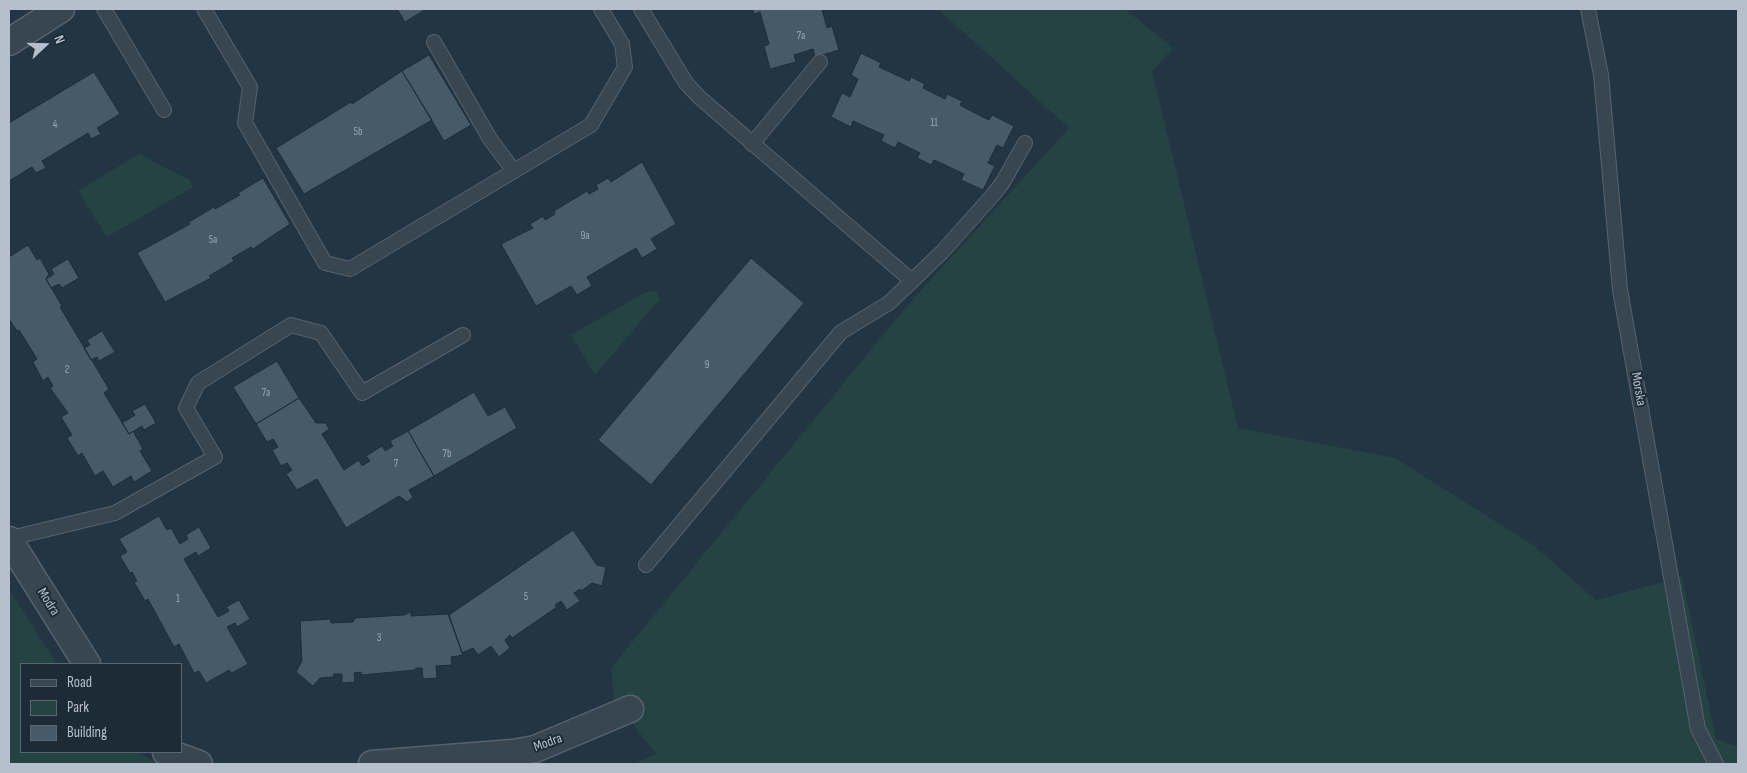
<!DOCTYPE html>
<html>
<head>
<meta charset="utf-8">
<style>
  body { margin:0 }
  #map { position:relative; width:1747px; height:773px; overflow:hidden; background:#233442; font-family:"Sofia Sans Condensed",sans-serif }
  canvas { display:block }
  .frame { position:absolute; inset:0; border:10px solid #b5c0cc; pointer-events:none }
  .legend { position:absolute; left:20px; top:663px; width:162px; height:90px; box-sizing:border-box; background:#1d2b37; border:1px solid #5a6773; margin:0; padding:6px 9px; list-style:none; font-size:15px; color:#b5c0cc }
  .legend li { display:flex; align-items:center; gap:10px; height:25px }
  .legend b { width:25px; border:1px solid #5a6773 }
  .north { position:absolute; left:20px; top:20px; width:50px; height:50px; -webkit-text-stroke:4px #1d2b37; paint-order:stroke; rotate:69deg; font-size:14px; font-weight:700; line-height:20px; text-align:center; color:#b5c0cc }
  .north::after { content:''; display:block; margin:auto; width:18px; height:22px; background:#b5c0cc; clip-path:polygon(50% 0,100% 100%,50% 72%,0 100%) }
</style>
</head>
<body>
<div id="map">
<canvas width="1747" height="773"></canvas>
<div class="frame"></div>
<ul class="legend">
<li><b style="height:6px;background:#384652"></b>Road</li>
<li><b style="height:14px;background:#264343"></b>Park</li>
<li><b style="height:14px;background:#475a68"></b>Building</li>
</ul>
<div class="north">N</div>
</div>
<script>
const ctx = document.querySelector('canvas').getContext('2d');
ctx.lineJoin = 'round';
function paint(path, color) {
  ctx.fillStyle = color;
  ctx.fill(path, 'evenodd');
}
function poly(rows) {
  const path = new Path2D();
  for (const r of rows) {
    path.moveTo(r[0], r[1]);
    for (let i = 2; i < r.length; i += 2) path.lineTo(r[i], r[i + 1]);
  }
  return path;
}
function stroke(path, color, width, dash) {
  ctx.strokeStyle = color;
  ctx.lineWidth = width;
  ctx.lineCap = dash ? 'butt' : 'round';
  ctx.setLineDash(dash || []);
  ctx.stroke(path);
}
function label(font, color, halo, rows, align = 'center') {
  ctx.font = font + ' "Sofia Sans Condensed",sans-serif';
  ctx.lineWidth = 4;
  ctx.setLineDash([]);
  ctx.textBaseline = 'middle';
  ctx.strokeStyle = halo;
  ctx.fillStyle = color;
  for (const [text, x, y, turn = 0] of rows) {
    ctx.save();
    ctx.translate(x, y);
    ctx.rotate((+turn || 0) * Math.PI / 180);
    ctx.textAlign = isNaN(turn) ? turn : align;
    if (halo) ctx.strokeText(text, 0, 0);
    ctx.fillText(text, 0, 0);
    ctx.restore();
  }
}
const green = poly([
  [938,9,1125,9,1173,48,1152,71,1238,428,1395,458,1533,545,1596,600,1682,577,1716,739,1738,747,1738,764,633,764,656,754,614,700,611,668,905,308,1069,128],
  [139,154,190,180,193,187,107,237,78,191],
  [656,291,660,299,595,375,571,335,646,292],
  [9,589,57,664,21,664,21,752,138,752,158,764,9,764]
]);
const building = poly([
  [397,9,426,9,405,22,397,9],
  [753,9,822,9,827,28,832,26,839,50,815,57,813,49,794,55,796,62,770,69,764,46,769,44,760,12,754,14,753,9],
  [861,53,881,63,879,67,905,79,909,81,911,77,925,84,923,88,945,99,947,94,962,101,960,105,969,110,989,120,992,115,1014,126,1003,148,997,145,988,163,995,166,983,190,961,180,964,174,943,164,934,160,931,165,917,158,920,153,898,142,895,148,881,141,884,135,853,121,851,127,831,117,842,93,850,97,858,79,851,75,861,53],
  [429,55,471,125,444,141,402,71,429,55],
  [402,71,432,120,304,194,276,148,351,102,352,104,402,71],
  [94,72,120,114,97,128,101,134,91,139,88,133,42,161,46,168,36,173,32,167,9,181,9,123,94,72],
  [642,162,676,224,651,239,657,249,642,258,636,248,587,277,592,286,585,290,577,295,571,286,536,306,501,244,533,228,530,224,543,216,545,220,555,214,554,211,587,191,589,194,598,189,596,185,608,178,611,182,642,162],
  [263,178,290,224,253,249,251,247,232,258,234,261,209,276,211,278,165,302,137,253,190,224,189,222,214,207,215,209,240,195,238,193,263,178],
  [28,245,37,260,40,258,49,274,46,279,62,306,60,307,109,389,104,393,129,434,133,431,143,449,140,451,152,471,134,482,131,476,113,487,103,471,95,476,82,453,78,456,67,438,72,435,61,417,68,413,50,388,53,386,48,377,43,381,33,362,37,359,19,330,17,331,9,319,9,257,28,245],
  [751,258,804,303,651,485,598,440,751,258],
  [68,259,79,278,62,288,59,284,51,288,46,279,54,274,51,269,68,259],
  [102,331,115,352,99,361,97,357,91,360,84,348,90,345,87,340,102,331],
  [277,361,299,398,256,424,233,387,277,361],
  [474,392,488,416,505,407,517,428,434,476,408,431,474,392],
  [299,398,316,423,326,423,329,429,322,434,344,470,359,460,362,466,370,461,366,456,382,446,385,451,393,446,390,441,408,431,434,476,409,490,413,497,407,502,399,496,346,528,317,479,297,490,286,474,292,470,287,463,281,466,272,450,278,447,273,439,267,442,256,424,299,398],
  [145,404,156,423,144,430,142,426,129,434,122,423,135,415,132,411,145,404],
  [159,516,167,530,171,528,180,544,188,539,186,535,199,527,211,548,198,556,196,552,184,559,218,617,229,611,226,607,239,600,250,619,237,627,235,623,227,627,248,664,232,673,229,670,206,683,199,671,194,673,179,644,174,647,148,599,145,601,134,582,137,581,132,572,130,573,120,556,127,552,119,539,159,516],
  [573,530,597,565,606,567,602,586,592,583,581,591,580,589,574,593,580,601,567,610,561,601,555,605,557,607,512,638,510,635,505,640,510,648,499,657,491,646,478,655,473,648,462,653,449,615,573,530],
  [411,612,411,616,448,614,463,655,451,657,452,665,436,666,437,678,423,679,422,668,416,668,415,670,362,675,361,672,354,673,355,682,342,683,342,674,334,674,333,677,320,678,313,686,296,672,302,661,300,621,330,619,331,623,353,622,355,618,404,615,411,612]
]);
const lane = poly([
  [104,9,164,110],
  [204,9,250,87,245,123,325,263,350,269,591,125,625,67,622,44,601,9],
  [641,9,686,83,699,97,912,281,943,251,993,195,1003,182,1025,143],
  [1588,9,1601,75,1620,290,1698,729,1716,764],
  [434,42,490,139,514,171],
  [752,144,820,62],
  [10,542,19,536,115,513,215,457,186,408,198,383,291,325,321,333,362,393,463,335],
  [646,565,841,332,889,303,912,281]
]);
const street = poly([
  [9,42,61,9],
  [9,540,87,664],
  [166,752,199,764],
  [372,764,513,753,535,749,630,709]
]);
const numberNames = [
  ["7a",801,36],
  ["11",934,123],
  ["4",55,125],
  ["5b",358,132],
  ["9a",585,236],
  ["5a",213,240],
  ["9",707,365],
  ["2",67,370],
  ["7a",266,393],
  ["7b",447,454],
  ["7",396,464],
  ["5",526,597],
  ["1",178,599],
  ["3",379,638]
];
const streetNames = [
  ["Morska",1638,389,80],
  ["Modra",48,602,58],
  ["Modra",548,743,-20]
];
paint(green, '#264343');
paint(building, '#475a68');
stroke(building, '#1f2d39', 1);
stroke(lane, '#56636f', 16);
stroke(street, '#56636f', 29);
stroke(lane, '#384652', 14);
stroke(street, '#384652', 26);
label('11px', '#9aa6b3', null, numberNames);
label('14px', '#b5c0cc', '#1d2b37', streetNames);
</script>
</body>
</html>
